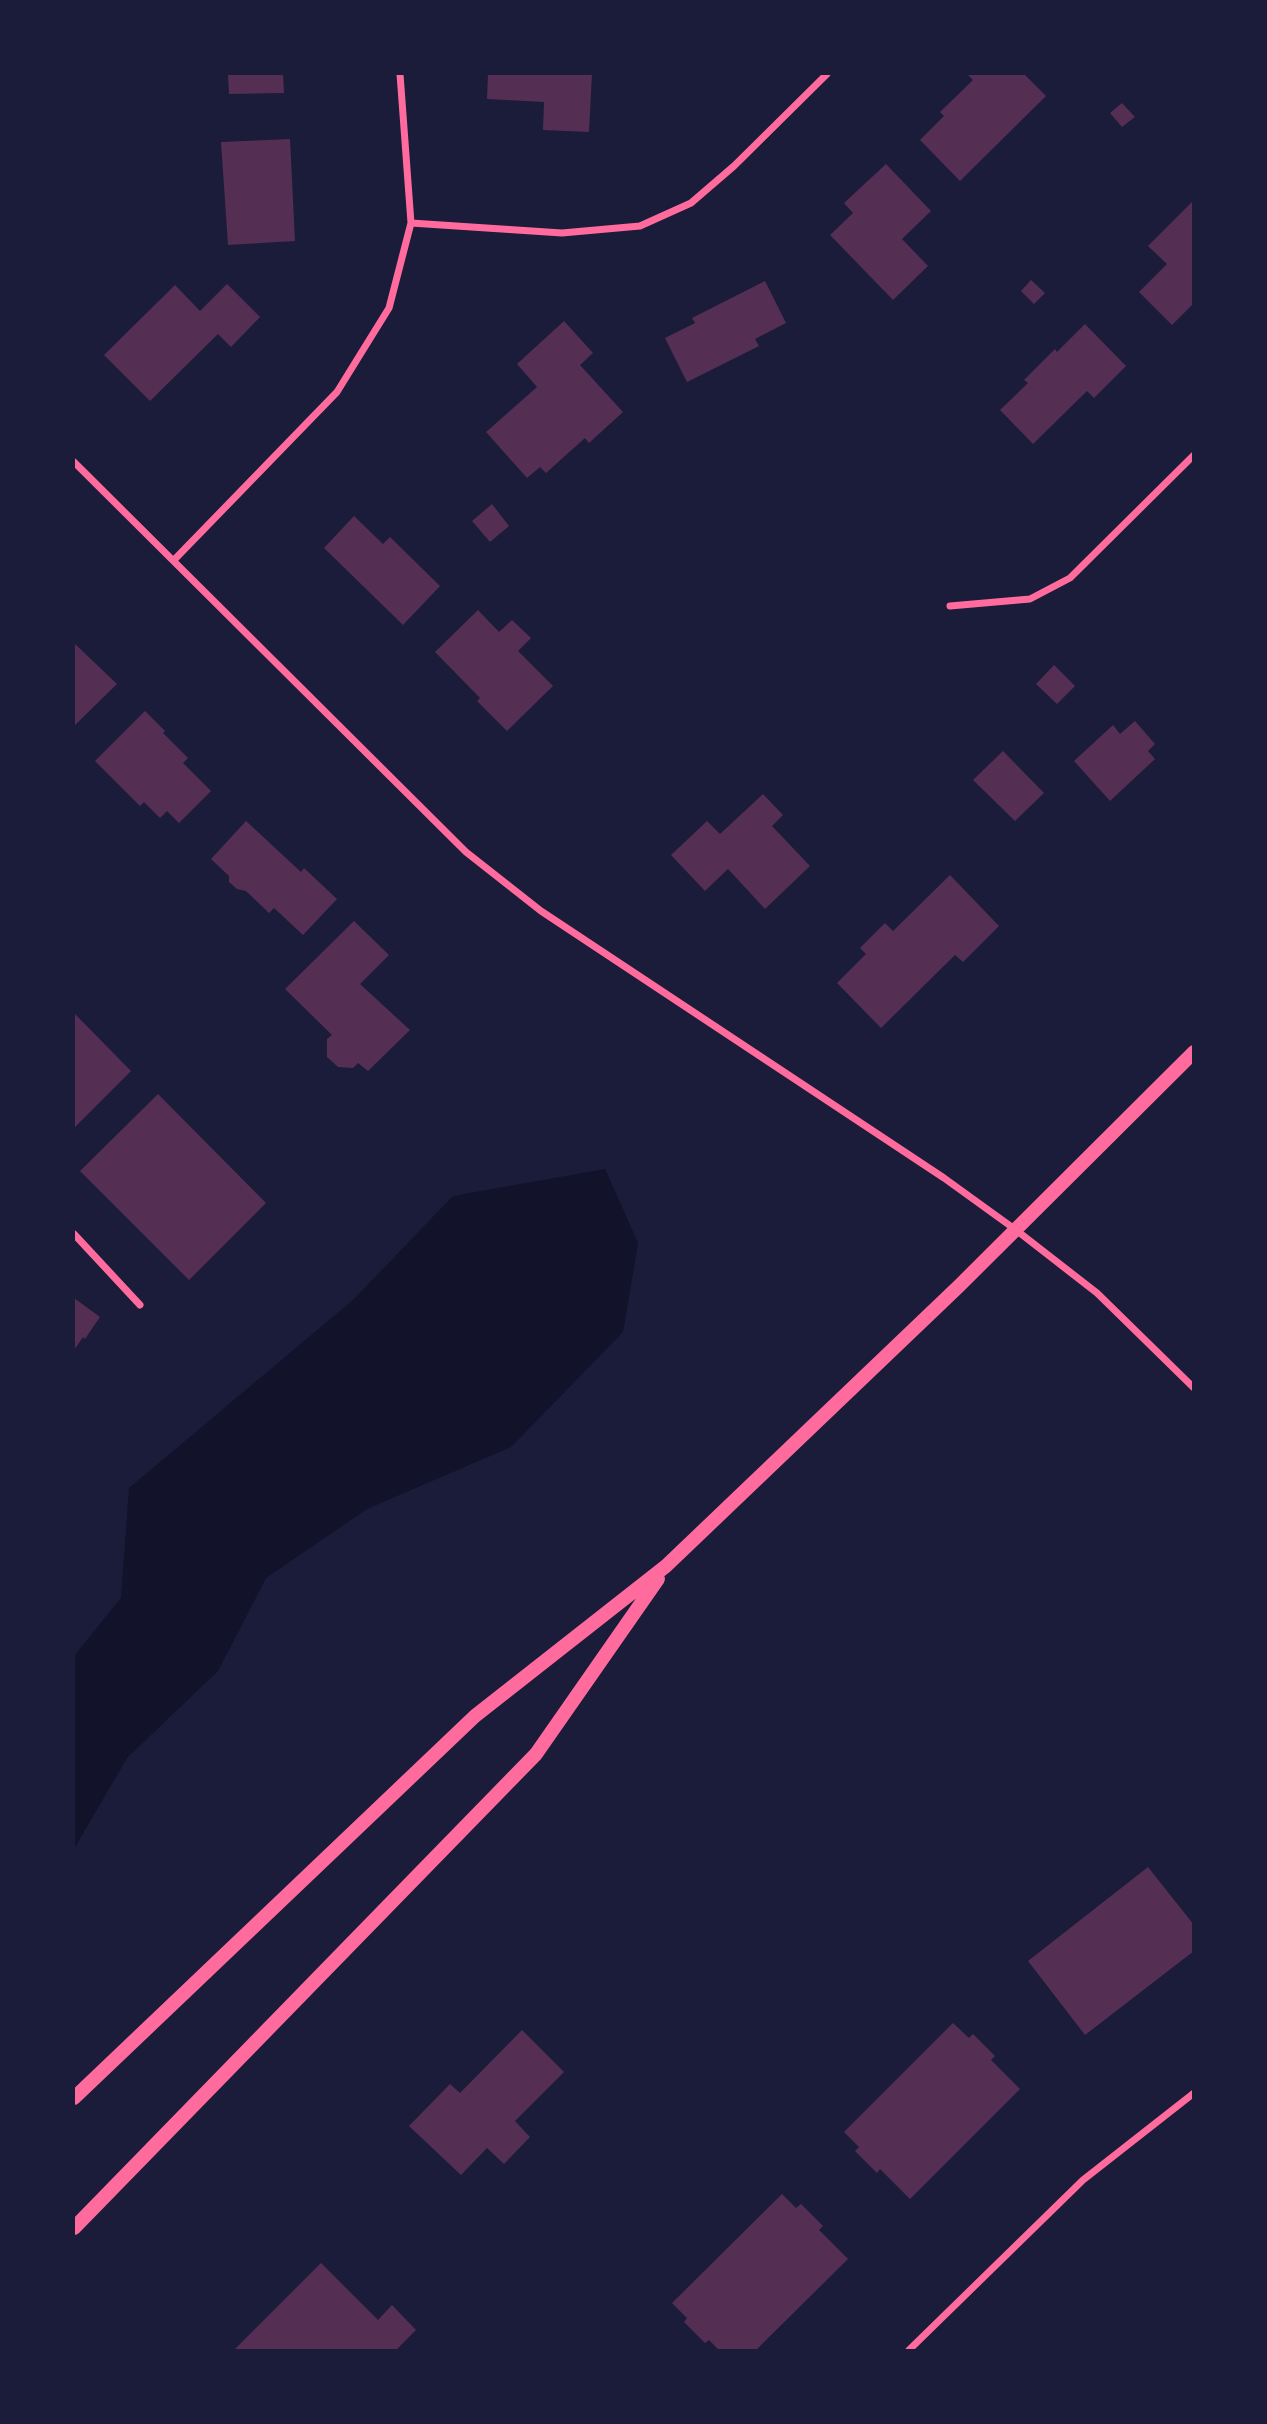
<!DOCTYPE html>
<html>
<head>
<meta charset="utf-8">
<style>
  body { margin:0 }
  #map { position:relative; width:1267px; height:2424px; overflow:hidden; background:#1b1b3a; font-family:"Fira Sans",sans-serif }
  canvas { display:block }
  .frame { position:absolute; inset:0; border:75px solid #1b1b3a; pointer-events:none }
</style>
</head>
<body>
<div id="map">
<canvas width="1267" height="2424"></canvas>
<div class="frame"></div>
</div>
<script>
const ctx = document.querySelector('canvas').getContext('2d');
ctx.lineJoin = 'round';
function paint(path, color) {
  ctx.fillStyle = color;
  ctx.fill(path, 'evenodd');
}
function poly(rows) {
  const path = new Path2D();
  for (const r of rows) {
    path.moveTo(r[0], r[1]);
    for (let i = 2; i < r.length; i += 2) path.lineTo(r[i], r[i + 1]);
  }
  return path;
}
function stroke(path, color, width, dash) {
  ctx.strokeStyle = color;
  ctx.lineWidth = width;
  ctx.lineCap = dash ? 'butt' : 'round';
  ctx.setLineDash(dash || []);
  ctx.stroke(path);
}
const water = poly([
  [605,1169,638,1243,623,1332,511,1447,367,1509,266,1578,218,1671,127,1758,74,1849,74,1656,121,1598,129,1488,353,1300,453,1196]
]);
const building = poly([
  [228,74,283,74,284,93,229,94],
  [488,74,592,74,589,132,543,130,544,102,487,99],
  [967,74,1024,74,1046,96,960,181,920,140,944,116,940,112,973,80],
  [1122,103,1135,117,1122,127,1110,113],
  [290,139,295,241,228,245,221,142],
  [886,164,931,211,902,239,928,266,893,300,830,235,853,213,844,203],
  [1194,200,1194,303,1172,325,1139,292,1167,264,1148,246],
  [1031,280,1045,293,1034,304,1021,291],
  [765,281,786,323,755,339,759,346,687,382,665,338,695,323,692,318],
  [227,284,260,317,231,347,218,334,150,401,104,355,175,285,200,311],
  [564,321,593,353,580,365,623,412,589,443,585,438,546,473,540,467,527,478,486,432,537,387,517,364],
  [1085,324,1126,366,1094,398,1087,391,1033,444,1000,410,1028,383,1024,380,1055,349,1057,352],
  [492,504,509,526,490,542,472,521],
  [354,516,383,544,390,537,440,586,403,625,324,548],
  [478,610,499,632,512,620,531,638,518,651,553,686,507,731,477,701,480,698,435,652],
  [74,643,117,684,74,726],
  [1054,665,1075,686,1057,704,1036,684],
  [145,711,165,731,163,733,188,758,183,763,211,791,179,823,167,811,160,818,144,802,140,806,95,761],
  [1135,721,1155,744,1148,751,1155,759,1110,801,1074,761,1113,725,1120,734],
  [1003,751,1044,793,1015,821,973,780],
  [763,794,783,815,772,826,810,866,765,909,728,869,705,891,671,855,707,821,720,834],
  [246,821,301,872,304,868,337,899,303,935,274,908,269,913,246,891,237,889,229,882,229,876,211,859],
  [950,875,999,926,963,962,955,955,881,1028,837,983,866,954,860,948,885,923,893,931],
  [354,921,389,955,360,984,410,1030,368,1071,358,1063,353,1068,338,1067,327,1057,327,1039,332,1035,285,989],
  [74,1013,131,1071,74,1128],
  [158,1094,266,1203,189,1280,80,1171],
  [74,1298,100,1317,85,1339,83,1337,74,1350],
  [1148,1867,1194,1925,1194,1951,1085,2035,1028,1961],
  [953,2023,969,2038,973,2034,995,2056,991,2060,1020,2089,910,2199,880,2169,877,2173,855,2151,859,2147,844,2132],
  [522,2030,564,2072,515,2121,530,2137,504,2164,487,2148,461,2175,409,2126,450,2084,460,2093],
  [782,2194,796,2208,801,2204,823,2226,819,2230,848,2259,756,2350,719,2350,709,2340,705,2343,684,2322,687,2318,672,2303],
  [321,2263,378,2320,392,2305,416,2330,396,2350,234,2350]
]);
const minor = poly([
  [411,223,562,233,640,226,691,203,734,166,827,74],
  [74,462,466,852,541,911,944,1178,1016,1230,1097,1293,1194,1388],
  [174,560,337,392,389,308,411,223,400,74],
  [950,606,1030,599,1070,578,1194,455],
  [74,1234,140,1305],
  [909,2350,1083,2180,1194,2093]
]);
const secondary = poly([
  [74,2098,475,1716,666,1566,959,1286,1194,1052],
  [74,2228,536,1754,658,1579]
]);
paint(water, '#12122b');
paint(building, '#542f53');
stroke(minor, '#ff6b9d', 7);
stroke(secondary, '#ff6b9d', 14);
</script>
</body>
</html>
